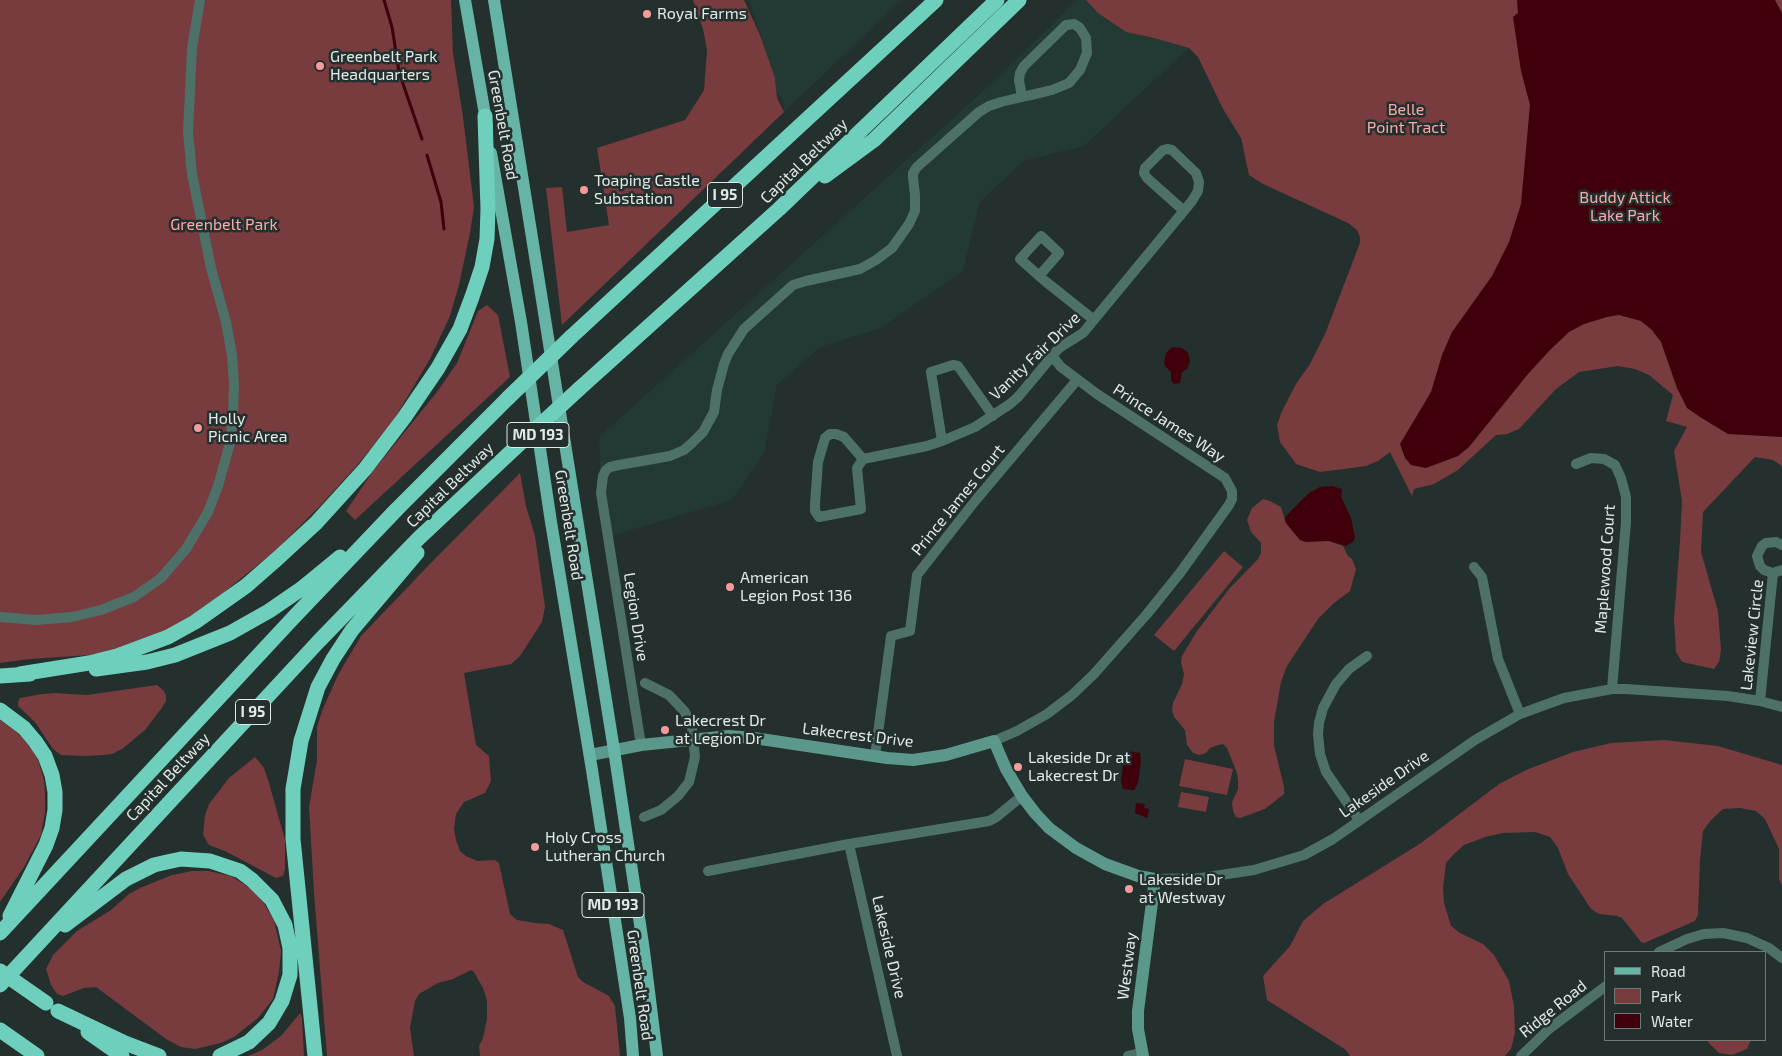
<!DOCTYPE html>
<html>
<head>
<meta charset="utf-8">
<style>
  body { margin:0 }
  #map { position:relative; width:1782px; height:1056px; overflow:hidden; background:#23302d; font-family:"Exo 2",sans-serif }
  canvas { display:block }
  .legend { position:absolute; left:1604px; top:951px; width:162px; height:90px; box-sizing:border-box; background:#23302d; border:1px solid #6f7a78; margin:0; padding:6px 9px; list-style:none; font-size:15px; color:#e1eae8 }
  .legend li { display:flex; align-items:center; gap:10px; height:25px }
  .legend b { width:25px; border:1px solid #6f7a78 }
</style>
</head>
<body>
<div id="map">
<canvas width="1782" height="1056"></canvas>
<ul class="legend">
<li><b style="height:6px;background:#66b4a5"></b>Road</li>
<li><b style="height:14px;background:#783b3e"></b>Park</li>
<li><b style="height:14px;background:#3f000b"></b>Water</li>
</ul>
</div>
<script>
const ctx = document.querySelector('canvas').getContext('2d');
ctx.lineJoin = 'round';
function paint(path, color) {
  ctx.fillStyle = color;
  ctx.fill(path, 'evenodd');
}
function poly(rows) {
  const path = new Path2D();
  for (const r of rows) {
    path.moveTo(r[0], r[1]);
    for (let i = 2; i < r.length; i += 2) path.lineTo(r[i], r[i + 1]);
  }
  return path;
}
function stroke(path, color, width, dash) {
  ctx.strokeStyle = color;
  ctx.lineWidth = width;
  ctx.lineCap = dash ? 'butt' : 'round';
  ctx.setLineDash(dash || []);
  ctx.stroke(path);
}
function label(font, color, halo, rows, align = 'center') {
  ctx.font = font + ' "Exo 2",sans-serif';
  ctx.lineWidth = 5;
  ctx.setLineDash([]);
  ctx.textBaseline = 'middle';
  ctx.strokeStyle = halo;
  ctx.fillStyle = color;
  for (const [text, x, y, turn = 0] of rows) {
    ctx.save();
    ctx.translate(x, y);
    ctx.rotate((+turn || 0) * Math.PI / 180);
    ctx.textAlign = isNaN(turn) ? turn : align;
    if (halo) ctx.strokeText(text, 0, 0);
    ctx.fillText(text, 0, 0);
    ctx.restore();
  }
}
const built = poly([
  [749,0,902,0,784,112,782,98,773,88,776,82],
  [1077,0,1086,0,1098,13,1126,32,1154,38,1189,48,1084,146,1023,161,980,202,963,271,881,328,820,347,777,385,764,453,732,500,608,537,601,493,599,437,981,93]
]);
const green = poly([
  [0,0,451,0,453,53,463,117,474,207,470,233,459,285,450,316,430,359,393,421,359,463,321,505,276,550,223,593,189,617,160,634,123,648,90,655,30,659,0,663],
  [693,0,744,0,760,35,775,78,777,98,784,112,562,325,546,188,562,187,567,232,609,225,597,148,685,120,704,90,707,50,703,29],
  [1086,0,1782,0,1782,466,1773,460,1755,457,1703,512,1701,552,1718,611,1721,650,1719,662,1714,669,1682,662,1676,652,1674,619,1680,541,1682,501,1674,451,1687,427,1666,421,1673,395,1649,375,1635,369,1618,366,1579,372,1556,389,1519,429,1507,434,1496,435,1458,470,1434,484,1414,489,1412,496,1390,452,1378,461,1366,466,1344,469,1320,472,1296,464,1280,442,1277,425,1282,411,1296,384,1310,364,1325,334,1360,243,1360,237,1357,230,1348,223,1263,184,1249,175,1241,138,1223,109,1198,57,1189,48,1154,38,1126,32,1098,13],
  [487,305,498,315,510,377,355,520,346,511,373,471,437,392,457,363,478,311],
  [520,473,526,506,535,536,545,607,542,622,520,656,511,664,464,673,476,745,489,756,491,781,485,793,464,802,456,814,454,829,456,840,460,851,466,856,477,861,495,860,499,863,510,914,517,920,535,923,549,924,563,930,578,977,583,982,609,996,615,1006,620,1056,480,1056,479,1046,483,1038,487,1019,487,1001,483,988,474,972,471,970,453,979,438,983,419,994,415,1001,410,1028,414,1056,327,1056,314,893,309,807,317,760,317,727,322,711,338,675,361,636,426,568],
  [1263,499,1270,501,1281,507,1286,523,1300,540,1329,541,1343,546,1348,556,1352,559,1356,569,1350,591,1333,604,1318,619,1287,666,1281,682,1274,722,1274,745,1284,787,1284,794,1265,809,1240,818,1236,817,1233,811,1232,802,1238,789,1238,781,1237,773,1227,748,1223,744,1218,745,1210,748,1206,753,1200,755,1193,753,1187,745,1185,730,1174,717,1172,710,1173,703,1182,684,1184,674,1181,662,1182,656,1197,631,1229,589,1258,559,1261,553,1261,543,1251,532,1247,520,1252,508],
  [1224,551,1243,567,1174,651,1154,635],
  [157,685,164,691,166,696,166,701,161,709,145,730,122,749,112,754,104,755,85,756,61,755,53,749,35,722,18,706,18,702,20,698,42,694,55,693,87,695],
  [0,720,18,733,29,745,38,760,44,780,45,793,45,812,41,835,24,867,0,902],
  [1664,740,1718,746,1782,765,1782,886,1779,879,1779,849,1765,819,1756,811,1740,808,1723,809,1711,820,1703,831,1700,860,1698,915,1695,921,1644,943,1641,942,1622,918,1617,916,1599,914,1591,909,1568,874,1558,848,1550,837,1535,832,1503,833,1485,837,1464,845,1454,854,1446,863,1443,888,1444,903,1451,926,1460,933,1483,944,1494,955,1509,981,1514,1006,1515,1033,1511,1049,1505,1056,1350,1056,1346,1050,1267,1000,1263,976,1290,946,1303,921,1323,904,1421,843,1499,784,1526,770,1573,752,1611,743],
  [255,757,264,768,269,783,285,840,285,869,283,876,276,878,225,851,209,845,203,835,205,815,209,804,229,778],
  [1185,759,1233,769,1227,795,1179,786],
  [1181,792,1209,797,1206,812,1178,807],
  [192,871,209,871,231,876,250,888,263,902,274,920,281,951,279,972,273,999,258,1018,234,1037,221,1043,195,1049,181,1047,166,1039,96,987,84,988,63,996,57,994,51,985,46,969,53,955,77,931,111,910,129,894,140,888,172,875],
  [300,1013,302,1018,304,1056,248,1056,262,1050,281,1036],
  [1706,1040,1751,1040,1747,1049,1732,1055,1719,1053]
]);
const water = poly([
  [1517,0,1775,0,1782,13,1782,437,1728,434,1700,417,1687,408,1677,388,1661,342,1652,330,1641,321,1619,315,1607,317,1584,324,1569,332,1550,350,1528,374,1469,447,1458,456,1426,468,1411,465,1405,458,1400,444,1431,392,1442,355,1452,332,1492,276,1509,242,1521,204,1530,105,1521,71,1513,17,1518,13],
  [1172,347,1181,348,1185,350,1188,353,1190,361,1187,369,1182,372,1180,383,1175,384,1171,381,1171,372,1165,366,1164,362,1166,353],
  [1332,486,1342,489,1341,497,1351,518,1355,537,1354,541,1346,546,1329,541,1306,542,1300,540,1286,523,1285,518,1288,514,1309,493,1320,487],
  [1128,751,1140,753,1141,761,1138,783,1134,790,1123,789,1121,781,1124,759],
  [1136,803,1145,804,1144,808,1149,809,1147,818,1135,813]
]);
const stream = poly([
  [384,0,392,27,399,72,422,139],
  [427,155,441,202,444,229]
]);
const street = poly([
  [1039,276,1059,253,1041,236,1020,259,1045,281,1094,320],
  [942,441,931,372,953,365,958,366,993,416],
  [863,459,857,468,861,509,819,517,815,511,815,504,818,462,825,438,830,434,836,434,844,437,863,459,927,446,942,441,975,427,1010,404,1018,397,1059,348,1083,333,1192,201,1198,191,1199,182,1196,173,1172,150,1167,149,1163,150,1145,168,1144,173,1147,178,1183,210],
  [1576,464,1591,458,1604,459,1615,465,1621,478,1626,497,1626,522,1612,689],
  [1782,545,1776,542,1766,543,1762,546,1757,556,1760,566,1764,570,1773,573,1782,570],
  [1474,567,1482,577,1498,659,1520,714],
  [0,617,37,620,72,617,101,610,134,597,161,578,186,549,208,512,218,486,230,443,233,414,234,384,232,355,226,322,211,268,192,174,188,132,192,48,200,0],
  [1760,701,1773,573],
  [994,741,1017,731,1047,714,1072,695,1094,674,1147,614,1180,573,1229,505,1232,499,1232,491,1225,478,1097,394,1061,367,1052,356],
  [641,745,601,493,603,476,606,470,610,467,619,465,670,456,684,450,692,443,703,432,714,412,717,390,724,364,728,354,744,329,793,285,806,281,860,269,876,260,892,248,909,224,915,211,915,195,913,178,913,173,917,167,979,112,989,106,1001,102,1022,97,1031,95,1052,90,1069,83,1080,70,1087,53,1086,38,1080,28,1074,24,1066,25,1024,66,1020,73,1019,80,1022,97],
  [875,756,891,636,910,631,917,575,975,501,1077,380],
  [644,817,661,810,678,796,689,782,695,757,692,728,685,712,669,695,645,683],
  [1359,820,1326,772,1320,754,1318,734,1319,723,1323,708,1336,684,1349,669,1367,656],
  [849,844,897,1056],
  [708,871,849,844,989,821,995,818,1022,796],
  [1155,879,1201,878,1254,870,1304,855,1333,839,1475,740,1520,714,1564,698,1612,689,1626,689,1728,696,1760,701,1782,707],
  [1659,952,1687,939,1704,934,1723,933,1747,938,1769,948,1782,958],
  [1128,1056,1142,1053],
  [1521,1056,1549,1029,1606,986]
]);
const secondary = poly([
  [590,755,641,745,729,736,754,738,887,758,913,760,946,755,994,741,1006,769,1022,796,1035,813,1049,828,1076,848,1105,864,1138,876,1155,879,1138,1011,1138,1029,1143,1056]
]);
const primary = poly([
  [465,0,487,126],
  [494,0,614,750,644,951,657,1056],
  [491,153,521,322,551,522,592,770,630,1018,633,1056]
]);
const highway = poly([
  [825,176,874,140,1019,0],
  [571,337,936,0],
  [579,389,779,209,997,0],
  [96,669,147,662,175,655,230,633,269,611,301,589,340,557],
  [20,674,89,663,117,656,168,637,195,622,246,586,278,558,316,523,365,469,404,418,438,368,460,329,472,297,482,267,487,239,488,209,485,116],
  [0,676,30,674],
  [0,710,24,728,35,741,45,756,52,775,55,792,55,810,52,828,46,845,10,916],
  [65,925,126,879,154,865,167,862,181,859,210,861,240,871,252,880,272,900,285,925,290,948,290,975,282,1001,269,1023,249,1042,220,1056],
  [0,933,294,617,397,509,508,398],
  [0,985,319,641,419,538,515,448],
  [58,1011,125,1043,159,1056],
  [0,1030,37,1056],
  [88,1032,122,1056],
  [315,1056,293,839,293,789,301,741,318,687,333,659,352,630,417,553]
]);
const highwayBridge = poly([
  [508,398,571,337],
  [515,448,579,389],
  [0,971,46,1003]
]);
const markers = [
  [647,14,5,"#f59b9e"],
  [320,66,5,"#f59b9e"],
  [584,190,5,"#f59b9e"],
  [198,428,5,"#f59b9e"],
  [730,587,5,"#f59b9e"],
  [665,730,5,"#f59b9e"],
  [1018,767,5,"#f59b9e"],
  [535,847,5,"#f59b9e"],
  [1129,889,5,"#f59b9e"]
];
const shields = [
  [725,195,35],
  [538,435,62],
  [253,712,35],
  [613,905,62]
];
const shieldNames = [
  ["I 95",725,195],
  ["MD 193",538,435],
  ["I 95",253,712],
  ["MD 193",613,905]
];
const poiNames = [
  ["Royal Farms",657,14],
  ["Greenbelt Park",330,57],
  ["Headquarters",330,75],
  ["Toaping Castle",594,181],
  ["Substation",594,199],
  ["Holly",208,419],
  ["Picnic Area",208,437],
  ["American",740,578],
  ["Legion Post 136",740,596],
  ["Lakecrest Dr",675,721],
  ["at Legion Dr",675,739],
  ["Lakeside Dr at",1028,758],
  ["Lakecrest Dr",1028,776],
  ["Holy Cross",545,838],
  ["Lutheran Church",545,856],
  ["Lakeside Dr",1139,880],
  ["at Westway",1139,898]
];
const parkNames = [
  ["Belle",1406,110],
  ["Point Tract",1406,128],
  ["Buddy Attick",1625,198],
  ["Lake Park",1625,216],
  ["Greenbelt Park",224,225]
];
const streetNames = [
  ["Greenbelt Road",503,125,80],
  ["Capital Beltway",804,161,-44],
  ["Vanity Fair Drive",1035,356,-44],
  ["Prince James Way",1169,423,33],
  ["Capital Beltway",450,485,-44],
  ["Prince James Court",958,500,-51],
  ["Greenbelt Road",569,525,81],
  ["Maplewood Court",1605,569,-86],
  ["Legion Drive",636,617,81],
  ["Lakeview Circle",1752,635,-84],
  ["Lakecrest Drive",858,735,7],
  ["Capital Beltway",168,777,-47],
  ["Lakeside Drive",1384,784,-35],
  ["Lakeside Drive",889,947,77],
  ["Westway",1127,966,-83],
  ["Greenbelt Road",640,985,82],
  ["Ridge Road",1553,1009,-39]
];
paint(built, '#233934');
paint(green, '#783b3e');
paint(water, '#3f000b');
stroke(stream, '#3f000b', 3);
stroke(street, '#4d7169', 10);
stroke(secondary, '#5c978b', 12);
stroke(primary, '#66b4a5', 12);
stroke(highway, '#6fcfbd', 15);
stroke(highwayBridge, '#6fcfbd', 15);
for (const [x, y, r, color] of markers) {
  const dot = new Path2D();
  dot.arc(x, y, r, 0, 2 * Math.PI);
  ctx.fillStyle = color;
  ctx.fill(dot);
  stroke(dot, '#23302d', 2);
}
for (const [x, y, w] of shields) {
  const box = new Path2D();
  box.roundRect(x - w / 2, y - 12.5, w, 25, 4);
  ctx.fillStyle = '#23302d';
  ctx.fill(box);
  stroke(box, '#e1eae8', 1);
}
label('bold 15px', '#e1eae8', null, shieldNames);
label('16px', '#e1eae8', '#23302d', poiNames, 'left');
label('16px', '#fda8aa', '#23302d', parkNames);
label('16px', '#e1eae8', '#23302d', streetNames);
</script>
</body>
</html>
